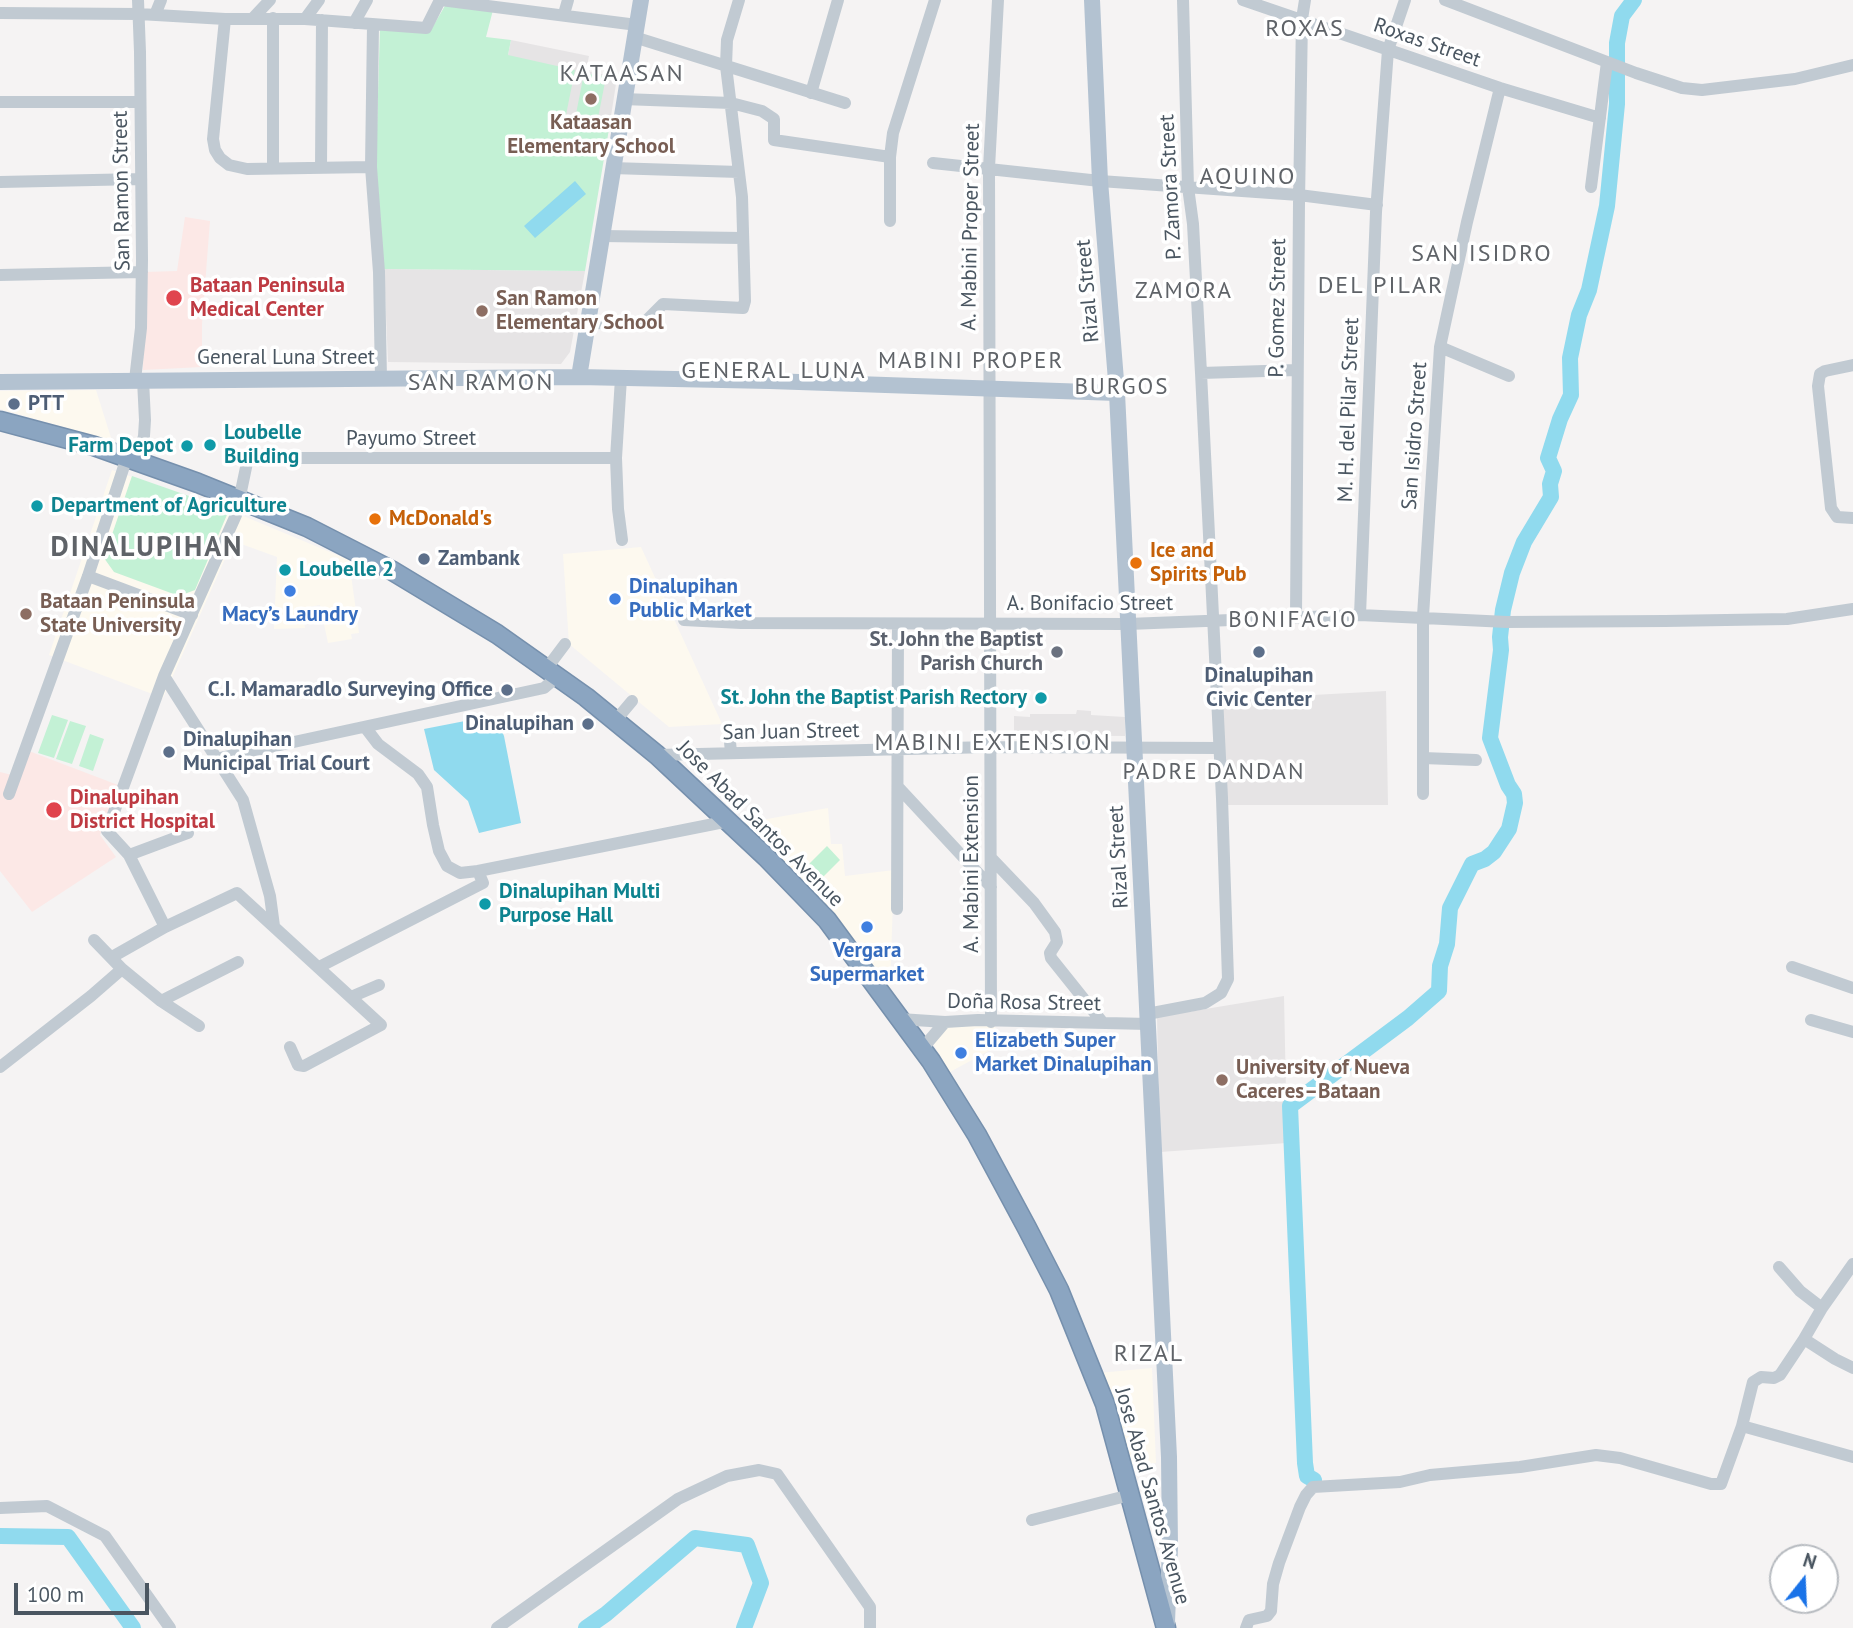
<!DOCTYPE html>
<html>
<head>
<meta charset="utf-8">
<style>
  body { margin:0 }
  #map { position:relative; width:1853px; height:1628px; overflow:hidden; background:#f5f3f3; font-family:"PT Sans",sans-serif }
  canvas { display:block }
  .north { position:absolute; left:1769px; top:1544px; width:70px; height:70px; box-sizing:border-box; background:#fff; border:2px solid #b7bbc0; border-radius:50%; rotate:18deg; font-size:19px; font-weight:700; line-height:28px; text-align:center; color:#4a5661 }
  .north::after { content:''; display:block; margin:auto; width:24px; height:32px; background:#1a73e8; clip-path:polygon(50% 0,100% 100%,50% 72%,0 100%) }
  .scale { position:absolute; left:14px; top:1583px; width:135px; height:32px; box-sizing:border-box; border:4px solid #4a5661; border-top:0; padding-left:9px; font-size:21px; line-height:24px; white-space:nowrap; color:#4a5661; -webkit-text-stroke:5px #fff; paint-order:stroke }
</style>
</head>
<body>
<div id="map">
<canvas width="1853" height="1628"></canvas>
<div class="north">N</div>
<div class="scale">100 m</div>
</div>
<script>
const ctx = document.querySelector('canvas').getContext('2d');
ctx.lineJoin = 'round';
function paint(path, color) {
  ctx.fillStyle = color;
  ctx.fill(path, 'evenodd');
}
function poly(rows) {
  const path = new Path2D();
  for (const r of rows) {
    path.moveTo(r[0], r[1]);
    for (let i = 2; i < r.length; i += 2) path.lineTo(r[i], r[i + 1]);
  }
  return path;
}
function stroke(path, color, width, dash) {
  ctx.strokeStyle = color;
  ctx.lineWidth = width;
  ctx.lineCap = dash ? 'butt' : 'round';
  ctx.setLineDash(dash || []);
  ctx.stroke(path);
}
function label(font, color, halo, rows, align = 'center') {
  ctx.font = font + ' "PT Sans",sans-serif';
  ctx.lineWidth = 7;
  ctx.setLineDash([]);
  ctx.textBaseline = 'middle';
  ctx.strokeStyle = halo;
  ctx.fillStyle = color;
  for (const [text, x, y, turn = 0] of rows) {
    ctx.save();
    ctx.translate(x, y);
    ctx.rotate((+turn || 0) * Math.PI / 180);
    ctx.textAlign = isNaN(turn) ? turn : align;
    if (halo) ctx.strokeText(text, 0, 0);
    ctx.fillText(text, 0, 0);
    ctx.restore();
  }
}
const commercial = poly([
  [96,390,112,441,0,409,0,391],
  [112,470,229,510,349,560,359,633,351,634,352,639,328,643,320,605,309,607,303,614,305,628,274,629,277,557,233,541,163,698,49,655],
  [641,547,722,724,669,727,569,644,563,554],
  [828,808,831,844,842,844,845,876,894,870,890,989,879,978,806,884,745,823],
  [993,1023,1003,1043,950,1072,931,1040,949,1024],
  [1152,1368,1156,1463,1128,1465,1098,1373]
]);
const education = poly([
  [511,40,589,56,586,71,617,77,609,129,565,121,508,55],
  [384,269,585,271,570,352,561,364,388,362],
  [1386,691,1388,805,1225,805,1222,700],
  [1077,710,1091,711,1091,715,1125,717,1125,736,1014,735,1014,716,1030,717,1030,714,1076,714],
  [1284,996,1287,1143,1160,1152,1157,1017]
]);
const medical = poly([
  [185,217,210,221,202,324,202,367,143,370,145,272,177,271],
  [21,748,118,785,100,835,116,857,32,912,0,871,0,772,12,775]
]);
const green = poly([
  [446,4,493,10,486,37,511,40,508,55,575,70,565,120,609,129,585,271,384,269,376,161,380,28,432,28],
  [584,73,606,77,598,118,576,114],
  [132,476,229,510,195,590,179,596,114,572,104,558],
  [52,715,68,720,54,758,38,753],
  [70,721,86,726,72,764,56,759],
  [90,734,104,739,93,771,79,766],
  [827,846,840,860,819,881,806,867]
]);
const water = poly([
  [575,181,586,194,535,238,524,226],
  [497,720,504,736,521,823,479,833,468,801,434,770,424,729,465,721]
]);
const river = poly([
  [1314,1480,1307,1476,1305,1463,1290,1106,1408,1018,1439,991,1440,966,1447,944,1450,908,1472,864,1485,859,1494,852,1509,829,1515,803,1514,794,1508,785,1490,738,1501,650,1500,637,1503,610,1512,573,1524,542,1551,497,1550,484,1554,471,1548,458,1560,419,1571,395,1570,358,1579,315,1589,290,1607,206,1617,104,1617,43,1622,16,1634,0],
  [0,1536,68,1537,133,1628],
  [586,1628,606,1614,695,1538,747,1545,761,1583,744,1628]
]);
const minor = poly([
  [441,0,637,25],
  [1243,0,1500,88,1600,118],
  [1445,0,1636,73,1682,88,1702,90,1795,79,1853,65],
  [0,13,139,14,225,19,305,19,426,28,440,0],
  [564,14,568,0],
  [155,15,161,0],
  [253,18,270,0],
  [225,19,213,139,215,150,220,158,229,165,247,169,371,167],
  [305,19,319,0],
  [354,23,367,0],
  [373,25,371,167,379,272,381,379],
  [634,37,845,103],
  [811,93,838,0],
  [623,99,731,103,762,111,774,119,774,140,890,157],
  [0,102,140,102],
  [933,163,1100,181,1299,195,1377,205],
  [273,168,273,18],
  [321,168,322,20],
  [612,168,739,172],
  [0,182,140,179],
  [1591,187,1607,62],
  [890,221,890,157,893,133,935,0],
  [602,236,742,238],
  [0,275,142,272],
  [588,323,643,324,663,304,743,308,745,301,742,197,726,66,727,40,739,0],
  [1440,347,1509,376],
  [1853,365,1825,371,1820,374,1818,386,1831,508,1837,517,1853,518],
  [1201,373,1297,370],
  [621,378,616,458,618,509,622,540],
  [135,380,141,328,142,260,140,52,138,0],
  [137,461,144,436,145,420,143,380],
  [88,576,192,615],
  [1360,615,1376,212,1388,50,1405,0],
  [1296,617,1299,202,1302,19,1305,0],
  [684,620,741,623,1128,624,1360,615,1507,622,1665,621,1787,619,1853,609],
  [547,668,565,644],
  [164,676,243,800,270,896,274,926],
  [616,720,632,701],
  [365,727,378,744,418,774,427,787,433,825,439,851,447,866,460,873,478,871],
  [729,730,731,753],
  [657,755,991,747,1219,748],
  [1423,758,1476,760],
  [215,759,544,688,558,676],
  [899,788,991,887],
  [9,794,88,576,127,457],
  [1423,794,1423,616,1440,347,1467,222,1500,88],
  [129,855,188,833],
  [991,858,1034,903,1055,932,1057,942,1050,953,1051,958,1103,1023],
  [897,909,898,624],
  [165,927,129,855,107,831,164,676,236,515,248,458,616,458],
  [94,940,122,969,161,1001,199,1026],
  [112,957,165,927,237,893,381,1025,304,1066,298,1065,290,1047],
  [319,967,483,883,478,871,729,821],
  [1792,967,1853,988],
  [351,997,379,985],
  [161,1001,238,962],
  [1147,1014,1205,1003,1221,993,1228,979,1222,798,1201,373,1193,224,1188,187,1183,0],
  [900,1019,945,1022,978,1020,1148,1024],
  [1811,1020,1853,1032],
  [991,1022,989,168,998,0],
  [922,1049,945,1022],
  [0,1067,91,996,122,969],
  [1853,1264,1822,1308,1804,1339,1835,1359,1853,1368],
  [1779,1267,1800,1291,1822,1308],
  [1742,1426,1853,1457],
  [0,1508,47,1506,105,1536,170,1628],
  [1032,1520,1130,1495],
  [497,1628,678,1499,727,1476,759,1470,777,1474,870,1607,870,1628],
  [1246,1628,1249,1620,1267,1616,1271,1611,1273,1584,1279,1563,1300,1507,1306,1495,1313,1487,1400,1482,1430,1475,1520,1467,1596,1455,1620,1458,1711,1484,1721,1484,1742,1426,1753,1382,1761,1377,1774,1378,1780,1375,1804,1339]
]);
const major = poly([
  [1092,0,1100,181,1117,393,1169,1457,1170,1547,1167,1622],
  [579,377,641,0],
  [0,382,579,377,770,381,1117,393]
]);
const highway = poly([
  [0,421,94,446,198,483,307,527,391,570,497,634,586,697,657,755,766,857,827,920,931,1061,977,1135,1027,1228,1059,1290,1105,1404,1166,1628]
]);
const markers = [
  [591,99,7,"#8d6e63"],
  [174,298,9,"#e0444e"],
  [482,311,7,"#8d6e63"],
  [14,404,7,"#5c6f8a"],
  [210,445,7,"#0f9aa8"],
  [187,446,7,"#0f9aa8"],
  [37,506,7,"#0f9aa8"],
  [375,519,7,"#e8710a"],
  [424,559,7,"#5c6f8a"],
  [1136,563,7,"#e8710a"],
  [285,570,7,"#0f9aa8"],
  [290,591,7,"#3f7fe0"],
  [615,599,7,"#3f7fe0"],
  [26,614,7,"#8d6e63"],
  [1057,652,7,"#6b7280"],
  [1259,652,7,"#5c6f8a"],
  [507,690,7,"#5c6f8a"],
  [1041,698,7,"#0f9aa8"],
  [588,724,7,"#5c6f8a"],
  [169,752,7,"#5c6f8a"],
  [54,810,9,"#e0444e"],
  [485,904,7,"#0f9aa8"],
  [867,927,7,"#3f7fe0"],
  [961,1053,7,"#3f7fe0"],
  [1222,1080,7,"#8d6e63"]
];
const streetNames = [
  ["Roxas Street",1427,43,19],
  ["P. Zamora Street",1171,187,-93],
  ["San Ramon Street",122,191,-91],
  ["A. Mabini Proper Street",971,227,-89],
  ["Rizal Street",1088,291,-95],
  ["P. Gomez Street",1278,308,-89],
  ["General Luna Street",286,358],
  ["M. H. del Pilar Street",1349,410,-88],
  ["San Isidro Street",1415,436,-86],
  ["Payumo Street",411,439],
  ["A. Bonifacio Street",1090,604],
  ["San Juan Street",791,732,-1],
  ["Jose Abad Santos Avenue",760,824,45],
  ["Rizal Street",1119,857,-93],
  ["A. Mabini Extension",972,864,-90],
  ["Doña Rosa Street",1024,1003,1],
  ["Jose Abad Santos Avenue",1152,1496,74]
];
const educationNames = [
  ["Kataasan",591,123,"center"],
  ["Elementary School",591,147,"center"],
  ["San Ramon",496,299],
  ["Elementary School",496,323],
  ["Bataan Peninsula",40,602],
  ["State University",40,626],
  ["University of Nueva",1236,1068],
  ["Caceres–Bataan",1236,1092]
];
const healthNames = [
  ["Bataan Peninsula",190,286],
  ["Medical Center",190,310],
  ["Dinalupihan",70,798],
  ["District Hospital",70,822]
];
const serviceNames = [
  ["PTT",28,404],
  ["Zambank",438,559],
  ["Dinalupihan",1259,676,"center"],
  ["Civic Center",1259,700,"center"],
  ["C.I. Mamaradlo Surveying Office",493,690,"right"],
  ["Dinalupihan",574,724,"right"],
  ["Dinalupihan",183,740],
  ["Municipal Trial Court",183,764]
];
const cultureNames = [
  ["Loubelle",224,433],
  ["Building",224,457],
  ["Farm Depot",173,446,"right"],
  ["Department of Agriculture",51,506],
  ["Loubelle 2",299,570],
  ["St. John the Baptist Parish Rectory",1027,698,"right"],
  ["Dinalupihan Multi",499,892],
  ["Purpose Hall",499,916]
];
const foodNames = [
  ["McDonald's",389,519],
  ["Ice and",1150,551],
  ["Spirits Pub",1150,575]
];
const shopNames = [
  ["Dinalupihan",629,587],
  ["Public Market",629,611],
  ["Macy’s Laundry",290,615,"center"],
  ["Vergara",867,951,"center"],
  ["Supermarket",867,975,"center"],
  ["Elizabeth Super",975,1041],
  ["Market Dinalupihan",975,1065]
];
const worshipNames = [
  ["St. John the Baptist",1043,640],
  ["Parish Church",1043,664]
];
const neighbourhoodNames = [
  ["ZAMORA",1184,291],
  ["MABINI PROPER",971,361],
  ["BURGOS",1122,387],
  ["BONIFACIO",1293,620],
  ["PADRE DANDAN",1214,772]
];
const quarterNames = [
  ["ROXAS",1305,29],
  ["KATAASAN",622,74],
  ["AQUINO",1248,177],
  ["SAN ISIDRO",1482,254],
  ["DEL PILAR",1381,286],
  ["GENERAL LUNA",774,371],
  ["SAN RAMON",481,383],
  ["MABINI EXTENSION",993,743],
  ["RIZAL",1149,1354]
];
const districtNames = [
  ["DINALUPIHAN",147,548]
];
paint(commercial, '#fdf9ef');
paint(education, '#e6e4e5');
paint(medical, '#fce8e6');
paint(green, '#c3f1d5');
paint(water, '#90daee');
stroke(river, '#90daee', 16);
stroke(highway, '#7690ad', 21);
stroke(minor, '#c1cad2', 12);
stroke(major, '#b3c2d1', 16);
stroke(highway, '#8ba5c1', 18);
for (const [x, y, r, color] of markers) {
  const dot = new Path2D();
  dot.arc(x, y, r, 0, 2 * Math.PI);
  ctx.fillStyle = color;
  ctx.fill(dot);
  stroke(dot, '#fff', 2.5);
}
label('21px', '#4a5661', '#fff', streetNames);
label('bold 21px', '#785e54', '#fff', educationNames, 'left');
label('bold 21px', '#be3a42', '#fff', healthNames, 'left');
label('bold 21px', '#4e5e75', '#fff', serviceNames, 'left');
label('bold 21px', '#0d838f', '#fff', cultureNames, 'left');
label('bold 21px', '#c56008', '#fff', foodNames, 'left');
label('bold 21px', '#366cbe', '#fff', shopNames, 'left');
label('bold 21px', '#5b616d', '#fff', worshipNames, 'right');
ctx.letterSpacing = '2px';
label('23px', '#5f6368', '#fff', neighbourhoodNames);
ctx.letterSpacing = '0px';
ctx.letterSpacing = '2px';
label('24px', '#5f6368', '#fff', quarterNames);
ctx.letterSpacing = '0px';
ctx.letterSpacing = '2px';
label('bold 28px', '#5f6368', '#fff', districtNames);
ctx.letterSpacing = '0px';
</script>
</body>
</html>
